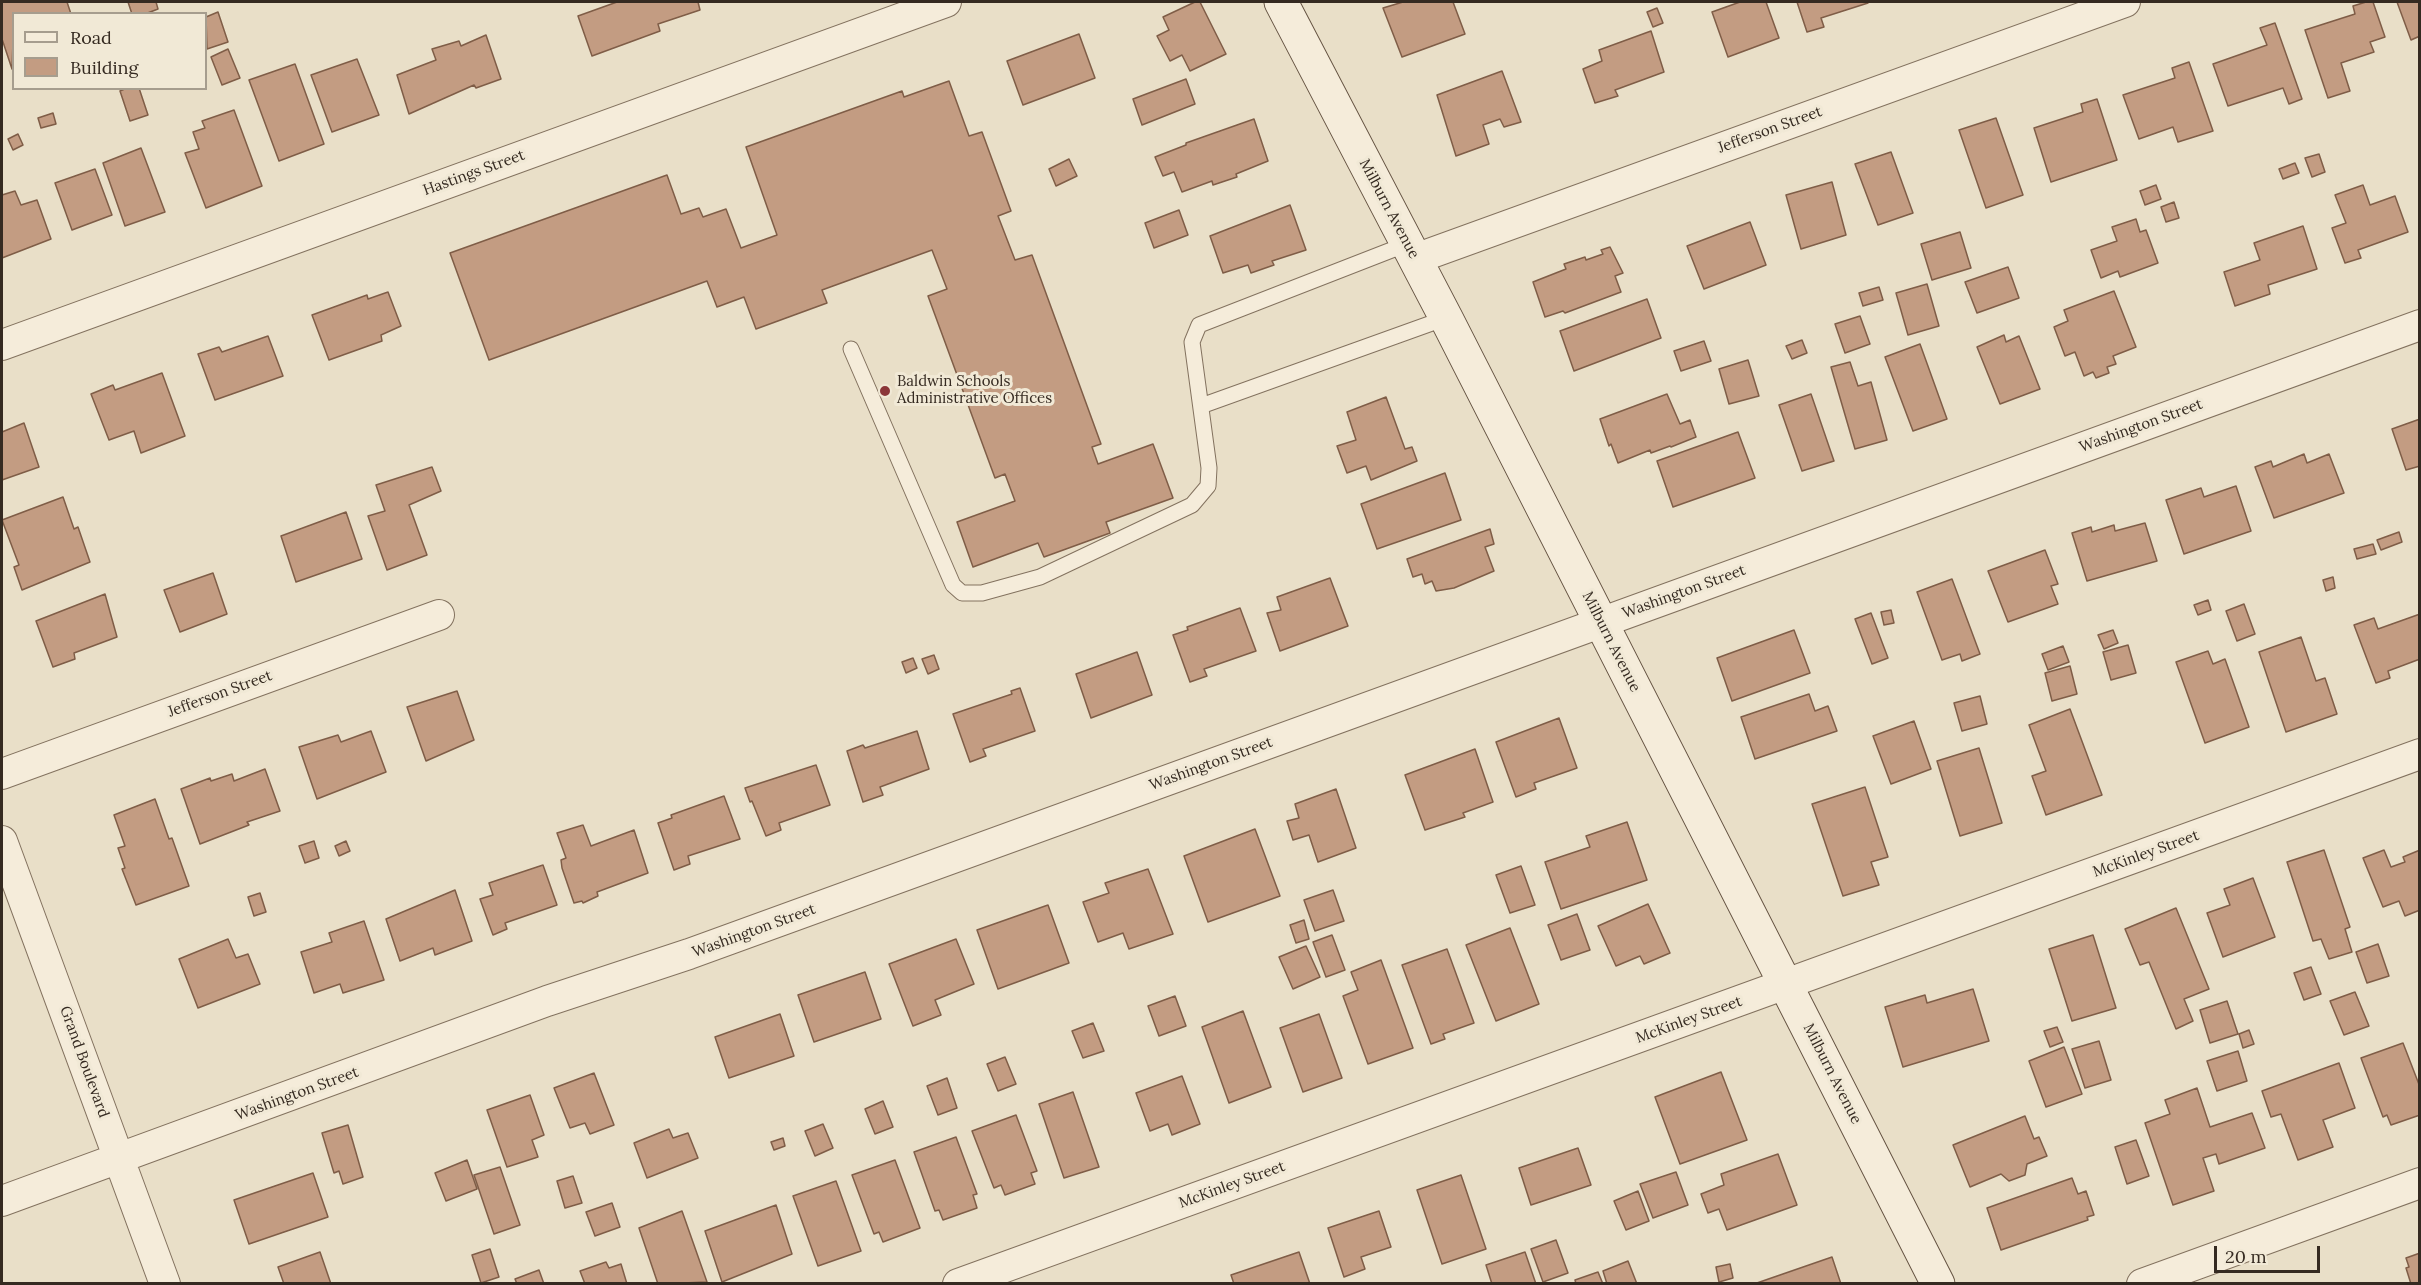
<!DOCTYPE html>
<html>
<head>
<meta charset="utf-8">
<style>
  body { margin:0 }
  #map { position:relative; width:2421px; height:1285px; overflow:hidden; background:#e9dfc8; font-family:Lora,serif }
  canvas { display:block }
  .frame { position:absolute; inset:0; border:3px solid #352a21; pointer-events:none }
  .legend { position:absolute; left:12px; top:12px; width:195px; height:78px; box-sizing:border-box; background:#f1e9d6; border:2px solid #a69d8e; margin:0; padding:8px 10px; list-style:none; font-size:18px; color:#352a21 }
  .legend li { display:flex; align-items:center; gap:12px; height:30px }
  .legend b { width:30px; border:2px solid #a69d8e }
  .scale { position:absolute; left:2214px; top:1246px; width:106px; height:27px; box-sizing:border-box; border:3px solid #352a21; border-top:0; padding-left:8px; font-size:18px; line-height:21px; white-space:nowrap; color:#352a21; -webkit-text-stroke:4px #f1e9d6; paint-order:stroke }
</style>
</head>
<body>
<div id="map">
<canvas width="2421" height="1285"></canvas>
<div class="frame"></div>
<ul class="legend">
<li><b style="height:8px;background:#f5ecda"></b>Road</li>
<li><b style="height:16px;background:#c39c82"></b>Building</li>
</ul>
<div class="scale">20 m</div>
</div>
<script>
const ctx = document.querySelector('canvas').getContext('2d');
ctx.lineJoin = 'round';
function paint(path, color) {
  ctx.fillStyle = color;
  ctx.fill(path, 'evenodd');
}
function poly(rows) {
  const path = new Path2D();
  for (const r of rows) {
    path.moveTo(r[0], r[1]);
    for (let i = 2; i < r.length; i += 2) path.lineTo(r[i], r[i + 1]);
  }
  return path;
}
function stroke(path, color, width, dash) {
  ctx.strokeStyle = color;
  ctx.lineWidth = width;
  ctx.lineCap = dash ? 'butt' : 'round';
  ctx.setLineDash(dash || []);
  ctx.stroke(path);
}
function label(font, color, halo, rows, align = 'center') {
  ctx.font = font + ' Lora,serif';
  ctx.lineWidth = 6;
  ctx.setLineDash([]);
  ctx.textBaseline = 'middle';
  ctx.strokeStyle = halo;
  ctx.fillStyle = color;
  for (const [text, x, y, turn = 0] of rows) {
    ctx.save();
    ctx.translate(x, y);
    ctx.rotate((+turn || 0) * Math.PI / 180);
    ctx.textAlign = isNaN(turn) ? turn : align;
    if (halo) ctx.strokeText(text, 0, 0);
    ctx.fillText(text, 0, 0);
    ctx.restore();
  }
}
const building = poly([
  [2,2,67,2,71,14,14,14,12,69,2,39,2,2],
  [128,2,156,2,158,9,145,14,132,14,128,2],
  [617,2,698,2,700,10,658,24,660,31,592,56,578,16,617,2],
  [1195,2,1200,2,1226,54,1190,71,1182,55,1170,61,1157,36,1169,30,1163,17,1195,2],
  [1403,2,1453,2,1465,34,1402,57,1383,8,1403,2],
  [1740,2,1766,2,1779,38,1728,57,1712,12,1740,2],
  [1797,2,1867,2,1868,3,1821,18,1824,27,1807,32,1797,2],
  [2366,2,2373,2,2385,37,2370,42,2374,52,2341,63,2350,91,2328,98,2305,30,2355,14,2353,6,2366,2],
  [2397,2,2420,2,2420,36,2411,40,2397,2],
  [1657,8,1663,23,1653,27,1647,12,1657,8],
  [218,12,228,42,207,49,206,17,218,12],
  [2275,23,2302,99,2289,104,2283,88,2228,106,2213,64,2267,45,2260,28,2275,23],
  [1651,31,1664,72,1615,90,1618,96,1595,103,1583,69,1602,61,1599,50,1651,31],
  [1079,34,1095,78,1023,105,1007,61,1079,34],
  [486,35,501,79,476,88,474,85,409,114,397,75,436,60,432,49,459,41,461,46,486,35],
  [228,49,240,78,222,85,211,57,228,49],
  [357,59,379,115,332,132,311,75,357,59],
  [2189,62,2213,131,2178,142,2173,127,2139,139,2123,95,2175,78,2172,68,2189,62],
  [295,64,324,144,279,161,249,80,295,64],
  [1502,71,1521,122,1504,127,1500,119,1483,125,1489,144,1456,156,1437,95,1502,71],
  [1186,79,1195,104,1142,125,1133,99,1186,79],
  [949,81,969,136,982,132,1011,211,998,216,1015,260,1032,255,1101,444,1092,447,1098,464,1153,444,1173,498,1106,522,1110,533,1044,557,1038,543,973,567,957,522,1015,501,1005,474,995,478,928,296,947,289,932,250,822,290,827,303,756,329,744,297,717,307,707,281,489,360,450,253,667,175,681,214,699,208,703,217,726,209,741,248,777,235,746,147,902,91,904,97,949,81],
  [127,88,139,88,148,115,130,121,120,91,127,88],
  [2097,99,2117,160,2051,182,2034,128,2083,112,2081,104,2097,99],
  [234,110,262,186,206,208,185,153,199,149,193,132,205,128,202,121,234,110],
  [53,113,56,124,41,128,38,118,53,113],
  [1996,118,2023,195,1986,208,1959,130,1996,118],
  [1254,119,1268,161,1236,174,1237,177,1213,185,1212,181,1182,192,1174,172,1163,176,1155,157,1186,145,1186,143,1254,119],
  [18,134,23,145,13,150,8,139,18,134],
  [141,148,165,212,125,226,103,163,141,148],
  [1891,152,1913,213,1878,225,1855,164,1891,152],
  [2319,154,2325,172,2312,177,2305,158,2319,154],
  [1069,159,1077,176,1056,186,1049,169,1069,159],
  [2295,163,2299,173,2283,179,2279,169,2295,163],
  [95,169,112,215,72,230,55,183,95,169],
  [1832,182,1846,235,1801,249,1786,195,1832,182],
  [2156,185,2161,199,2145,205,2140,191,2156,185],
  [2363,185,2370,205,2395,196,2408,232,2358,250,2361,258,2345,263,2332,228,2346,223,2335,195,2363,185],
  [15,191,21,205,37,200,51,239,2,258,2,195,15,191],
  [2174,202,2179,218,2166,222,2161,207,2174,202],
  [1290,205,1306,250,1272,261,1274,265,1251,273,1248,265,1223,273,1210,236,1290,205],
  [1179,210,1188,235,1154,248,1145,223,1179,210],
  [2136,219,2140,232,2146,230,2158,263,2120,277,2118,271,2101,278,2091,250,2117,241,2112,227,2136,219],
  [1750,222,1766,265,1704,289,1687,246,1750,222],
  [2303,226,2317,269,2268,285,2270,294,2235,306,2224,272,2260,260,2254,243,2303,226],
  [1960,232,1971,268,1932,280,1921,244,1960,232],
  [1610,247,1623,273,1615,276,1621,292,1565,313,1563,311,1545,317,1533,282,1566,269,1564,264,1585,257,1586,260,1603,254,1601,250,1610,247],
  [2008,267,2019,298,1977,313,1965,282,2008,267],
  [1927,284,1939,326,1908,335,1896,293,1927,284],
  [1879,287,1883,300,1863,306,1859,293,1879,287],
  [2114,291,2136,347,2113,356,2116,364,2107,367,2109,373,2096,378,2093,372,2084,376,2075,352,2065,356,2054,327,2068,321,2064,310,2114,291],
  [388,292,401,326,381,335,382,341,329,360,312,315,367,295,368,299,388,292],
  [1647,299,1661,338,1574,371,1560,331,1647,299],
  [1860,316,1870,344,1845,353,1835,324,1860,316],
  [2004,335,2006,342,2019,336,2040,389,2000,404,1977,347,2004,335],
  [268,336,283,376,215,400,198,354,219,347,222,352,268,336],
  [1802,340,1807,353,1792,359,1786,346,1802,340],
  [1704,341,1711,361,1681,371,1674,351,1704,341],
  [1920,344,1947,419,1913,431,1885,357,1920,344],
  [1748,360,1759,396,1729,404,1719,369,1748,360],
  [1850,362,1858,386,1871,382,1887,440,1855,449,1831,367,1850,362],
  [162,373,185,436,141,453,134,431,109,440,91,394,113,385,115,390,162,373],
  [1667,394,1680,424,1690,420,1696,437,1671,447,1670,446,1651,453,1650,450,1618,463,1611,444,1609,446,1600,419,1667,394],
  [1811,394,1834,461,1802,471,1779,405,1811,394],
  [1386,397,1405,449,1412,447,1417,461,1371,480,1366,466,1347,473,1337,446,1356,440,1347,412,1386,397],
  [2420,419,2420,466,2406,470,2392,429,2420,419],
  [24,423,39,467,2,480,2,432,24,423],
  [1738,432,1755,478,1673,507,1657,461,1738,432],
  [2304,454,2307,463,2329,454,2344,493,2274,518,2255,467,2271,461,2273,467,2304,454],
  [432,467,441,491,409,505,427,555,387,570,368,516,385,511,376,485,432,467],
  [1445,473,1461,520,1377,549,1361,504,1445,473],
  [2236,486,2251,531,2184,554,2166,500,2201,488,2204,497,2236,486],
  [63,497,74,529,78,527,90,562,22,590,14,567,19,565,2,520,63,497],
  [346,512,362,559,296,582,281,536,346,512],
  [2145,523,2157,561,2087,581,2072,533,2091,527,2092,532,2114,525,2115,531,2145,523],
  [1490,529,1494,544,1485,547,1494,571,1454,588,1436,591,1432,581,1425,584,1422,574,1413,577,1407,559,1490,529],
  [2399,532,2402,542,2381,550,2377,540,2399,532],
  [2373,544,2376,554,2357,559,2354,549,2373,544],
  [2045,550,2058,584,2051,586,2058,604,2008,622,1988,571,2045,550],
  [213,573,227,614,180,632,164,590,213,573],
  [2333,577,2335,588,2326,591,2323,580,2333,577],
  [1330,578,1348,626,1280,651,1267,613,1281,610,1277,597,1330,578],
  [1952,579,1980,654,1962,661,1960,654,1942,660,1917,592,1952,579],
  [105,594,117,637,74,653,75,659,53,667,36,621,105,594],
  [2208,600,2211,610,2198,615,2194,605,2208,600],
  [2244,604,2255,634,2237,641,2226,611,2244,604],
  [1240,608,1256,651,1204,669,1207,676,1190,682,1173,635,1188,630,1187,627,1240,608],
  [1891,610,1894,623,1884,625,1881,612,1891,610],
  [1871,613,1888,658,1872,664,1855,619,1871,613],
  [2420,614,2420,659,2388,671,2390,678,2376,683,2354,625,2374,618,2378,629,2420,614],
  [1794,630,1810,673,1732,701,1717,658,1794,630],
  [2113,630,2118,643,2104,649,2098,635,2113,630],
  [2301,637,2316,681,2325,678,2337,714,2286,732,2259,652,2301,637],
  [2128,645,2136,673,2111,680,2103,652,2128,645],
  [2063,646,2069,662,2048,670,2042,654,2063,646],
  [2208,651,2213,664,2225,659,2249,727,2205,743,2176,662,2208,651],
  [1137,652,1152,695,1091,718,1076,674,1137,652],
  [934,655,939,669,928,674,922,659,934,655],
  [913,658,917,668,906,673,902,662,913,658],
  [2070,666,2077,694,2052,701,2045,673,2070,666],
  [1020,688,1035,731,983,749,986,756,970,762,953,714,1012,694,1011,691,1020,688],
  [457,691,474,740,426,761,407,707,457,691],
  [1809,694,1815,711,1828,706,1837,731,1755,759,1741,717,1809,694],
  [1980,696,1987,724,1962,731,1954,703,1980,696],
  [2070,709,2102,795,2046,815,2032,776,2046,771,2029,725,2070,709],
  [1559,718,1577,768,1534,783,1536,789,1516,797,1496,742,1559,718],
  [1914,721,1931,769,1891,784,1873,736,1914,721],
  [371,731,386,772,317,799,299,747,338,735,341,742,371,731],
  [917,731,929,769,880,787,883,795,863,802,847,751,863,745,865,748,917,731],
  [1979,748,2002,823,1960,836,1937,761,1979,748],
  [1475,749,1493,802,1463,813,1465,817,1425,830,1405,775,1475,749],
  [816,765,830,805,779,823,781,830,766,836,752,801,750,802,745,788,816,765],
  [265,769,280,811,247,822,249,825,200,844,181,789,210,778,211,781,232,774,234,781,265,769],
  [1865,787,1888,857,1871,862,1879,885,1843,896,1812,804,1865,787],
  [1336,789,1356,848,1318,862,1309,835,1293,840,1287,821,1299,818,1295,804,1336,789],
  [724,796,740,839,688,856,690,864,674,870,658,823,672,818,671,815,724,796],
  [155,799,169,839,172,838,189,886,136,905,122,869,125,868,118,848,125,846,114,815,155,799],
  [1627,822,1647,880,1561,909,1545,862,1590,847,1586,836,1627,822],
  [583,825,591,846,634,830,648,873,597,892,598,896,583,903,582,901,574,903,562,868,561,860,566,858,557,833,583,825],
  [1255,829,1280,896,1208,922,1184,856,1255,829],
  [314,841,319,858,305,863,299,846,314,841],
  [346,841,350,851,339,856,335,846,346,841],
  [2324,850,2350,927,2345,929,2352,952,2329,959,2321,939,2313,941,2287,862,2324,850],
  [2384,850,2391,867,2405,862,2403,857,2420,850,2420,910,2405,916,2399,901,2383,907,2363,858,2384,850],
  [543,865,557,905,505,923,507,929,493,935,480,899,493,895,489,883,543,865],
  [1521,866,1535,905,1510,913,1496,875,1521,866],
  [1148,869,1173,934,1129,949,1123,933,1098,942,1083,902,1109,893,1105,883,1148,869],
  [2253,878,2275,937,2223,957,2207,913,2230,905,2224,889,2253,878],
  [455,890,472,941,435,955,433,948,400,961,386,919,455,890],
  [1333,890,1344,921,1315,931,1304,900,1333,890],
  [260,893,266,912,254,916,248,897,260,893],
  [1648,904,1670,953,1644,964,1640,956,1616,966,1598,926,1648,904],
  [1048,905,1069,963,998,989,977,930,1048,905],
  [2176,908,2209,989,2184,999,2193,1021,2176,1029,2149,962,2140,965,2125,929,2176,908],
  [1577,914,1590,950,1561,960,1548,925,1577,914],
  [1304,920,1309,939,1296,943,1290,925,1304,920],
  [364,921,384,980,343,993,340,984,314,993,301,952,332,942,329,933,364,921],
  [1510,928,1539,1004,1496,1021,1466,945,1510,928],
  [1332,935,1345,970,1326,977,1313,942,1332,935],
  [2093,935,2116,1008,2072,1021,2049,949,2093,935],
  [228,939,236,958,248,954,260,984,198,1008,179,959,228,939],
  [956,939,974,984,935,1000,941,1015,913,1026,889,964,956,939],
  [2378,944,2389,976,2367,983,2356,952,2378,944],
  [1306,946,1320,977,1293,989,1279,957,1306,946],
  [1447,949,1474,1023,1443,1034,1445,1039,1431,1044,1402,965,1447,949],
  [1381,960,1413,1048,1368,1064,1343,996,1358,990,1351,972,1381,960],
  [2311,967,2321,994,2304,1000,2294,973,2311,967],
  [865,972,881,1019,814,1042,798,995,865,972],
  [1973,989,1989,1041,1903,1067,1885,1007,1925,995,1927,1003,1973,989],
  [2355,992,2369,1026,2344,1035,2330,1001,2355,992],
  [1175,996,1186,1026,1159,1036,1148,1006,1175,996],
  [2227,1001,2238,1034,2210,1043,2200,1010,2227,1001],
  [1243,1011,1271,1087,1229,1103,1202,1027,1243,1011],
  [780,1014,794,1056,729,1078,715,1037,780,1014],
  [1319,1014,1342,1078,1303,1092,1280,1028,1319,1014],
  [1093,1023,1104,1051,1083,1058,1072,1031,1093,1023],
  [2057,1027,2063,1042,2050,1047,2044,1031,2057,1027],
  [2249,1030,2254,1044,2243,1048,2239,1034,2249,1030],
  [2099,1041,2111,1080,2085,1088,2072,1049,2099,1041],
  [2403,1043,2420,1087,2420,1115,2391,1125,2387,1115,2383,1117,2361,1058,2403,1043],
  [2064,1047,2082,1094,2046,1107,2029,1061,2064,1047],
  [2238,1051,2247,1081,2217,1091,2207,1061,2238,1051],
  [1005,1057,1016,1084,998,1091,987,1064,1005,1057],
  [2339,1063,2355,1108,2323,1120,2333,1147,2298,1160,2281,1114,2271,1117,2262,1091,2339,1063],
  [1721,1072,1747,1140,1680,1164,1655,1097,1721,1072],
  [594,1073,614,1125,590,1134,585,1123,570,1128,554,1088,594,1073],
  [1182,1076,1200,1124,1172,1135,1168,1124,1150,1131,1136,1093,1182,1076],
  [947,1078,957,1108,938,1115,927,1086,947,1078],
  [2197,1088,2210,1127,2252,1113,2265,1148,2219,1164,2216,1154,2203,1158,2214,1191,2173,1205,2145,1123,2170,1114,2165,1100,2197,1088],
  [1073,1092,1099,1167,1064,1178,1039,1104,1073,1092],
  [530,1095,544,1135,532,1140,538,1157,507,1167,487,1110,530,1095],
  [883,1101,893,1127,875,1134,865,1109,883,1101],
  [1016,1115,1037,1171,1031,1173,1035,1184,1005,1195,1001,1185,994,1188,972,1131,1016,1115],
  [2025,1116,2034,1139,2039,1137,2047,1156,2027,1164,2025,1175,2009,1181,2001,1174,1970,1187,1953,1145,2025,1116],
  [823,1124,833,1148,815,1156,805,1131,823,1124],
  [348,1125,363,1177,343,1184,339,1171,334,1173,322,1133,348,1125],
  [669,1129,673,1138,688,1133,698,1158,647,1178,634,1143,669,1129],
  [956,1137,977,1194,973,1195,977,1208,943,1220,939,1210,935,1211,914,1152,956,1137],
  [783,1138,785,1146,774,1150,771,1142,783,1138],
  [2136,1140,2149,1176,2127,1184,2115,1147,2136,1140],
  [1578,1148,1591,1185,1531,1205,1519,1168,1578,1148],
  [1778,1154,1797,1205,1727,1230,1719,1209,1708,1213,1701,1194,1724,1185,1721,1174,1778,1154],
  [467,1160,477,1189,446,1201,435,1173,467,1160],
  [895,1160,920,1228,883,1242,879,1232,874,1234,852,1175,895,1160],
  [500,1167,520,1225,494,1234,474,1175,500,1167],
  [1676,1172,1688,1205,1653,1218,1640,1184,1676,1172],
  [313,1173,328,1217,249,1244,234,1200,313,1173],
  [1461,1175,1486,1249,1442,1264,1417,1190,1461,1175],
  [573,1176,582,1203,565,1208,557,1181,573,1176],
  [2072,1178,2078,1194,2086,1191,2094,1215,2087,1217,2088,1220,2001,1250,1987,1208,2072,1178],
  [836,1181,861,1251,818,1266,793,1196,836,1181],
  [1638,1191,1649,1221,1626,1230,1614,1201,1638,1191],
  [612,1203,620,1227,595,1236,586,1212,612,1203],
  [776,1205,792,1254,722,1282,705,1231,776,1205],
  [682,1211,707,1282,658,1284,639,1228,682,1211],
  [1379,1211,1391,1247,1361,1257,1365,1269,1344,1277,1328,1228,1379,1211],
  [1556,1240,1568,1273,1543,1282,1531,1249,1556,1240],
  [490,1249,499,1277,481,1283,472,1255,490,1249],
  [320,1252,331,1284,284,1284,278,1267,320,1252],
  [1299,1252,1310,1284,1234,1284,1231,1275,1299,1252],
  [1525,1252,1536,1284,1492,1284,1486,1265,1525,1252],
  [2420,1253,2420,1284,2411,1284,2406,1268,2409,1267,2406,1258,2420,1253],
  [1832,1257,1841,1284,1754,1284,1832,1257],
  [1628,1261,1637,1284,1607,1284,1603,1271,1628,1261],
  [606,1262,609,1268,621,1264,627,1284,585,1284,580,1271,606,1262],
  [1730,1264,1733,1278,1719,1282,1716,1267,1730,1264],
  [539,1270,544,1284,517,1284,515,1279,539,1270],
  [1598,1272,1603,1284,1576,1284,1575,1280,1598,1272]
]);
const service = poly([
  [851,349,953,585,962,593,982,593,1040,577,1192,505,1208,486,1209,468,1192,342,1199,325,1407,244],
  [1201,406,1446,318]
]);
const minor = poly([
  [1415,259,2125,2],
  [2,345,946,2],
  [2,774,439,615],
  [2,841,165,1284],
  [2,1201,547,1001,689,954,2420,325],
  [958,1284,2420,754],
  [2142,1284,2420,1183]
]);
const secondary = poly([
  [1281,2,1446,318,1938,1284]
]);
const markers = [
  [885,391,6,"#8b3638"]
];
const streetNames = [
  ["Jefferson Street",1770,130,-20],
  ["Hastings Street",474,173,-20],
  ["Milburn Avenue",1389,209,62],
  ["Washington Street",2141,426,-20],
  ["Washington Street",1684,592,-20],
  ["Milburn Avenue",1611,642,63],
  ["Jefferson Street",220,694,-20],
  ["Washington Street",1211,764,-20],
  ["McKinley Street",2146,854,-20],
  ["Washington Street",754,931,-20],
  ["McKinley Street",1689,1020,-20],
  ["Grand Boulevard",84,1062,70],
  ["Milburn Avenue",1832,1074,63],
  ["Washington Street",297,1094,-20],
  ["McKinley Street",1232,1185,-20]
];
const poiNames = [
  ["Baldwin Schools",897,382],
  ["Administrative Offices",897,399]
];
paint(building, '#c39c82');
stroke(building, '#7f5d47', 1.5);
stroke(service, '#83725f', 17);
stroke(minor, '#83725f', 32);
stroke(secondary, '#655342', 35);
stroke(service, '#f5ecda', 15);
stroke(minor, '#f5ecda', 30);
stroke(secondary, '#f5ecda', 33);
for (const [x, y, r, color] of markers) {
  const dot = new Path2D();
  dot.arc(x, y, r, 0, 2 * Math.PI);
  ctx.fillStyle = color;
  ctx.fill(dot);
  stroke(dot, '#f1e9d6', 2);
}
label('15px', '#352a21', '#f1e9d6', streetNames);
label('15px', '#352a21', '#f1e9d6', poiNames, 'left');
</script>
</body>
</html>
